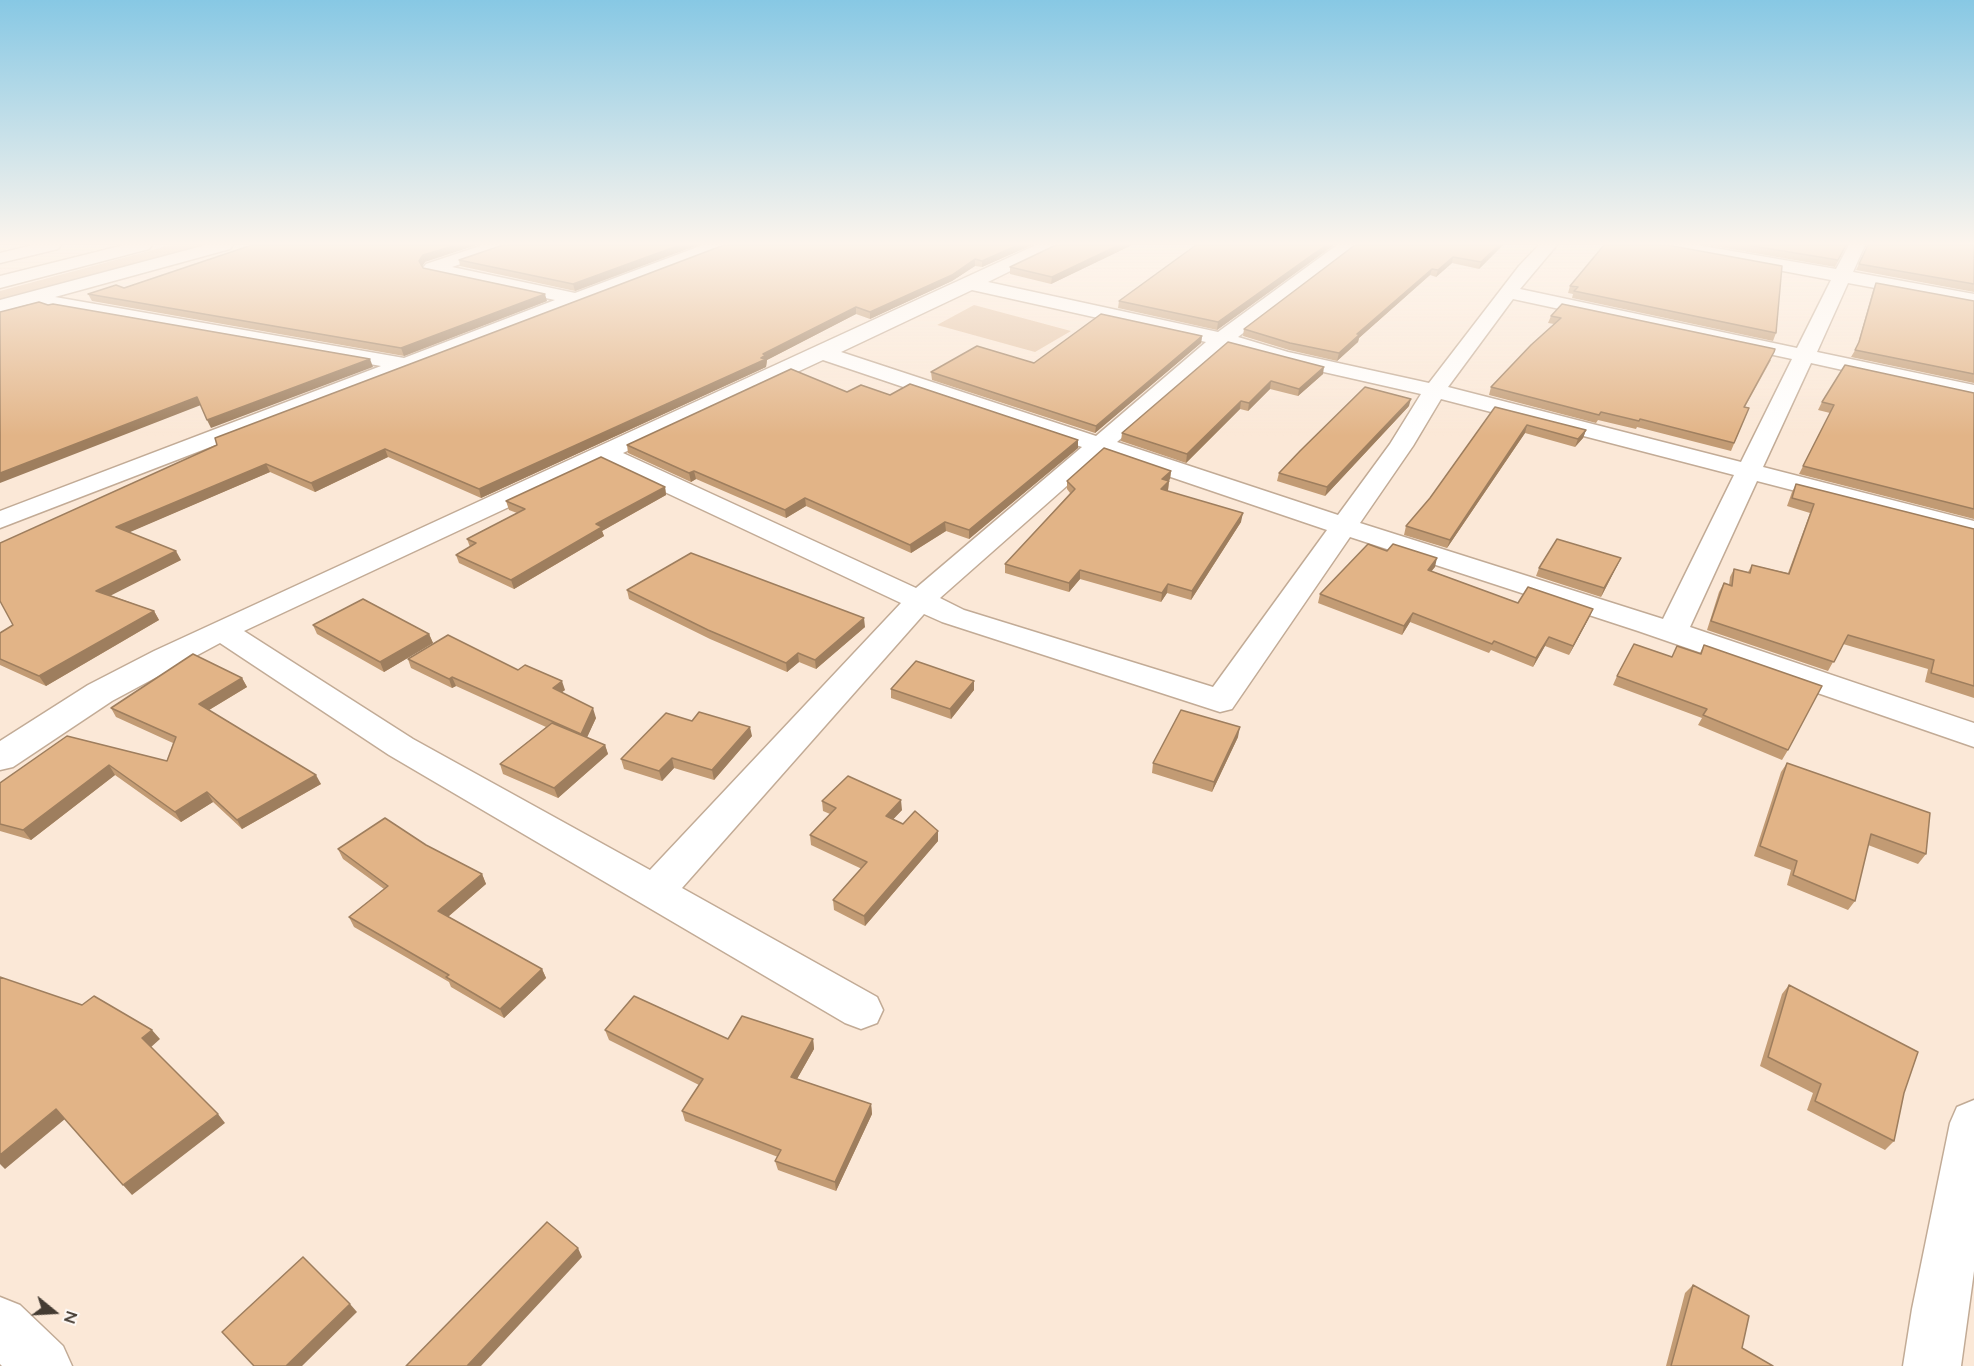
<!DOCTYPE html>
<html>
<head>
<meta charset="utf-8">
<style>
  body { margin:0 }
  #map { position:relative; width:1974px; height:1366px; overflow:hidden; background:#fbe8d7; font-family:Lato,sans-serif }
  canvas { display:block }
  .north { position:absolute; left:24px; top:1282px; width:60px; height:60px; -webkit-text-stroke:4px #fdf8f4; paint-order:stroke; rotate:108deg; font-size:16px; font-weight:700; line-height:24px; text-align:center; color:#443b32 }
  .north::after { content:''; display:block; margin:auto; width:21px; height:27px; background:#443b32; clip-path:polygon(50% 0,100% 100%,50% 72%,0 100%) }
</style>
</head>
<body>
<div id="map">
<canvas width="1974" height="1366"></canvas>
<div class="north">N</div>
</div>
<script>
const ctx = document.querySelector('canvas').getContext('2d');
ctx.lineJoin = 'round';
function paint(path, color) {
  ctx.fillStyle = color;
  ctx.fill(path, 'evenodd');
}
function poly(rows) {
  const path = new Path2D();
  for (const r of rows) {
    path.moveTo(r[0], r[1]);
    for (let i = 2; i < r.length; i += 2) path.lineTo(r[i], r[i + 1]);
  }
  return path;
}
function stroke(path, color, width, dash) {
  ctx.strokeStyle = color;
  ctx.lineWidth = width;
  ctx.lineCap = dash ? 'butt' : 'round';
  ctx.setLineDash(dash || []);
  ctx.stroke(path);
}
const green = poly([
  [171,245,213,245,0,303,0,291],
  [974,305,1071,331,1035,352,937,325]
]);
const street = poly([
  [33,245,61,245,58,249,0,263,0,253,33,245],
  [206,245,233,245,230,249,55,297,404,358,555,300,426,272,423,268,426,264,483,245,506,245,504,249,452,267,575,293,703,245,727,245,724,249,0,528,0,511,381,366,29,304,0,312,0,300,206,245],
  [1036,245,1058,245,1055,249,988,282,1218,332,1337,245,1355,245,1353,249,1238,337,1288,352,1429,383,1519,266,1539,245,1557,245,1520,289,1797,348,1831,280,1671,250,1665,249,1663,245,1697,245,1836,269,1849,245,1865,245,1853,272,1974,294,1974,306,1848,283,1817,352,1974,385,1974,399,1811,363,1763,467,1974,521,1974,537,1757,481,1690,627,1974,723,1974,747,1638,631,1350,537,1232,709,1220,712,942,622,924,614,682,888,877,997,883,1010,877,1023,861,1029,845,1023,389,755,220,643,112,701,13,767,0,770,0,741,88,685,154,651,1036,245],
  [972,290,1206,342,1096,436,841,352,972,290],
  [1513,299,1792,359,1741,462,1448,387,1513,299],
  [1226,347,1284,363,1421,394,1390,444,1338,515,1117,442,1226,347],
  [823,360,1082,447,916,588,623,453,823,360],
  [1441,399,1734,475,1663,619,1360,523,1413,446,1441,399],
  [1103,454,1327,530,1213,687,964,610,940,598,1103,454],
  [603,463,901,603,650,870,413,739,244,631,603,463],
  [1974,1100,1974,1271,1961,1366,1903,1366,1912,1309,1950,1123,1957,1107,1974,1100],
  [0,1297,20,1305,63,1346,72,1366,2,1366,0,1364,0,1297]
]);
const highway = poly([
  [124,245,152,245,149,249,0,288,0,276,124,245]
]);
const wall = poly([
  [698,245,575,291,460,266,459,260],
  [1032,245,982,267,975,266,952,281,870,319,856,314,767,360,766,367,481,498,388,457,315,492,270,472,129,532,181,560,110,595,154,611,159,620,46,686,0,665,0,633,13,625,217,445],
  [1056,245,1132,245,1051,284,1010,274,1010,267],
  [1334,245,1217,330,1118,308,1119,301],
  [1355,245,1503,245,1479,269,1452,263,1436,277,1430,275,1359,338,1358,342,1337,361,1289,350,1243,336,1244,329],
  [1707,245,1847,245,1835,267],
  [1866,245,1974,245,1974,292,1856,270,1867,246],
  [425,262,422,266,423,268,547,301,404,356,92,301,88,294,124,288],
  [1876,283,1974,301,1974,383,1851,357,1857,347,1873,290],
  [1570,286,1776,333,1773,341,1572,298,1573,294,1568,293],
  [1551,316,1771,360,1745,407,1749,408,1731,451,1637,427,1636,429,1598,420,1596,423,1489,395,1491,387,1554,324,1548,323],
  [1202,336,1201,343,1095,433,932,380,931,372,1034,363],
  [1228,342,1323,374,1298,396,1270,389,1248,411,1240,409,1186,463,1121,441,1122,433],
  [847,392,890,395,1078,448,969,539,946,531,911,553,806,506,786,518,696,479,691,482,628,453,627,445],
  [1974,393,1974,519,1799,474,1830,413,1818,410,1822,402],
  [1409,406,1325,496,1277,481,1279,473],
  [1495,407,1586,430,1583,438,1575,447,1525,433,1447,548,1404,535,1406,526,1430,498],
  [1171,471,1170,479,1168,481,1169,481,1168,490,1167,491,1241,522,1191,600,1167,593,1161,602,1080,579,1069,592,1005,573,1005,564,1070,493,1067,489,1067,481],
  [1796,484,1974,529,1974,698,1925,682,1928,669,1843,644,1828,671,1707,630,1719,592,1724,583,1729,585,1730,577,1734,569,1748,572,1752,565,1788,573,1810,513,1787,506,1792,492],
  [665,487,666,495,602,531,604,536,514,589,459,563,456,555,470,547,467,539,517,513,509,510,506,501],
  [1621,558,1617,566,1601,597,1536,576,1539,568],
  [1435,567,1431,571,1518,603,1593,609,1589,618,1569,655,1545,646,1533,667,1491,650,1489,653,1410,622,1402,635,1318,603,1320,594],
  [627,590,865,627,816,669,799,662,787,672,710,639,629,599],
  [313,625,429,634,433,643,384,672,317,634],
  [1704,645,1788,750,1782,760,1698,725,1702,718,1613,685,1617,676,1672,657,1700,653],
  [408,659,518,670,565,690,562,692,596,718,587,737,605,745,608,754,558,798,503,774,500,764,546,727,456,686,452,688,411,668],
  [242,678,247,687,209,710,321,784,242,829,213,802,181,822,115,775,31,840,0,831,0,783,67,736,167,761,173,743,116,717,111,708],
  [974,681,974,690,951,719,891,698,891,689],
  [692,721,752,736,714,780,674,768,662,781,624,769,621,759],
  [1238,737,1212,792,1152,773,1153,763],
  [1787,763,1926,854,1918,864,1868,845,1855,901,1848,910,1787,885,1791,870,1754,856,1781,772],
  [822,801,902,810,893,819,903,824,938,831,938,841,865,926,834,910,833,900,862,869,811,845,810,835,830,814,823,811],
  [426,845,482,874,486,884,448,917,542,969,546,978,504,1018,451,987,449,982,354,927,349,917,384,889,343,859,338,849],
  [1789,985,1904,1093,1894,1141,1885,1150,1807,1110,1813,1093,1760,1066,1782,994],
  [605,1030,728,1039,813,1039,814,1049,797,1079,871,1104,872,1114,836,1191,778,1170,775,1161,778,1157,685,1121,682,1111,699,1085,609,1040],
  [1693,1285,1742,1348,1773,1366,1666,1366,1685,1293]
]);
const shadedWall = poly([
  [456,245,477,245,425,262,421,268,419,261,423,255],
  [680,245,698,245,575,291,573,284],
  [1018,245,1032,245,982,267,982,261],
  [1119,245,1132,245,1051,284,1052,277],
  [1326,245,1334,245,1217,330,1218,322],
  [1499,245,1503,245,1479,269,1481,262],
  [1453,257,1452,263,1436,277,1438,270],
  [975,259,975,266,952,281,870,319,870,312],
  [1432,269,1430,275,1359,338,1358,342,1337,361,1339,353,1357,334],
  [545,294,547,301,404,356,401,348],
  [856,307,856,314,767,360,766,367,481,498,479,489,763,354],
  [1202,336,1201,343,1095,433,1096,426],
  [370,359,373,367,211,428,207,420],
  [1324,367,1323,374,1298,396,1299,389],
  [1271,381,1270,389,1248,411,1249,403],
  [197,397,201,405,0,483,0,473],
  [1411,399,1409,406,1325,496,1327,487],
  [1241,401,1240,409,1186,463,1187,454],
  [1527,425,1525,433,1447,548,1450,540],
  [1586,430,1583,438,1575,447,1578,439],
  [1078,440,1078,448,969,539,969,530],
  [385,449,388,457,315,492,311,483],
  [266,464,270,472,121,536,116,527],
  [694,471,696,479,691,482,689,473],
  [1171,471,1170,479,1161,488,1162,479],
  [1169,481,1168,490,1161,497,1161,489],
  [665,487,666,495,602,531,604,536,514,589,511,580,596,524],
  [805,498,806,506,786,518,785,510],
  [1243,513,1241,522,1191,600,1192,591],
  [945,522,946,531,911,553,910,545],
  [176,551,181,560,102,600,96,591],
  [1437,558,1435,567,1425,579,1428,570],
  [1621,558,1617,566,1601,597,1604,588],
  [1080,570,1080,579,1069,592,1069,583],
  [1168,584,1167,593,1161,602,1162,593],
  [1593,609,1589,618,1569,655,1573,646],
  [154,611,159,620,46,686,39,676],
  [1413,613,1410,622,1402,635,1404,626],
  [864,618,865,627,816,669,815,660],
  [429,634,433,643,384,672,380,662],
  [1549,637,1545,646,1533,667,1536,658],
  [798,653,799,662,787,672,786,663],
  [452,677,456,686,452,688,449,679],
  [242,678,247,687,204,713,199,704],
  [562,681,565,690,555,697,553,688],
  [974,681,974,690,951,719,950,709],
  [593,708,596,718,584,744,581,734],
  [750,727,752,736,714,780,712,770],
  [1240,727,1238,737,1212,792,1214,782],
  [605,745,608,754,558,798,554,788],
  [672,758,674,768,662,781,659,771],
  [109,765,115,775,31,840,23,830],
  [316,775,321,784,242,829,237,820],
  [207,792,213,802,181,822,175,812],
  [901,800,902,810,887,826,886,816],
  [938,831,938,841,865,926,864,916],
  [482,874,486,884,443,921,438,911],
  [542,969,546,978,504,1018,500,1009],
  [152,1030,160,1039,150,1048,142,1038],
  [813,1039,814,1049,793,1086,791,1077],
  [871,1104,872,1114,836,1191,835,1182],
  [56,1109,65,1119,5,1169,0,1164,0,1155],
  [218,1114,225,1123,132,1195,123,1185],
  [578,1248,582,1257,481,1366,467,1366],
  [350,1304,357,1312,302,1366,286,1366]
]);
const building = poly([
  [252,245,456,245,423,255,419,261,423,268,545,294,401,348,88,294,116,285,124,288,252,245],
  [503,245,680,245,573,284,459,260,503,245],
  [724,245,1018,245,982,261,975,259,952,275,870,312,856,307,763,354,766,355,761,358,766,359,479,489,385,449,311,483,266,464,116,527,176,551,96,591,154,611,39,676,0,659,0,633,13,625,0,601,0,543,217,445,215,438,724,245],
  [1056,245,1119,245,1052,277,1010,267,1056,245],
  [1196,245,1326,245,1218,322,1119,301,1196,245],
  [1355,245,1499,245,1481,262,1453,257,1438,270,1432,269,1357,334,1360,334,1339,353,1290,343,1244,329,1355,245],
  [1604,245,1667,245,1782,266,1776,333,1574,291,1578,287,1570,286,1604,245],
  [1747,245,1846,245,1838,260,1747,245],
  [1868,245,1974,245,1974,284,1859,264,1868,245],
  [1876,283,1974,301,1974,374,1855,350,1859,342,1876,283],
  [39,302,48,305,53,304,370,359,207,420,197,397,0,473,0,312,39,302],
  [1562,304,1775,349,1774,352,1744,407,1749,408,1734,443,1640,419,1639,421,1601,412,1599,415,1491,387,1531,345,1561,318,1551,316,1562,304],
  [1101,314,1202,336,1096,426,931,372,977,346,1034,363,1101,314],
  [1228,342,1324,367,1299,389,1271,381,1249,403,1241,401,1187,454,1122,433,1228,342],
  [1845,365,1974,393,1974,509,1803,466,1834,405,1822,402,1845,365],
  [791,369,847,392,861,385,890,395,910,384,1078,440,969,530,945,522,910,545,805,498,785,510,694,471,689,473,627,445,791,369],
  [1365,387,1411,399,1327,487,1279,473,1300,451,1365,387],
  [1495,407,1586,430,1578,439,1527,425,1450,540,1406,526,1430,498,1495,407],
  [1104,448,1171,471,1162,479,1169,481,1161,489,1243,513,1192,591,1168,584,1162,593,1080,570,1069,583,1005,564,1075,489,1067,481,1104,448],
  [601,457,665,487,596,524,602,527,511,580,456,555,476,543,467,539,525,509,506,501,601,457],
  [1796,484,1974,529,1974,686,1931,673,1934,660,1848,635,1834,662,1711,621,1724,583,1732,586,1734,569,1750,573,1752,565,1789,574,1814,504,1792,498,1796,484],
  [1557,539,1621,558,1604,588,1539,568,1557,539],
  [1368,544,1387,551,1393,544,1437,558,1428,570,1518,603,1528,587,1593,609,1573,646,1549,637,1536,658,1494,641,1492,644,1413,613,1404,626,1320,594,1368,544],
  [691,553,864,618,815,660,798,653,786,663,708,630,627,590,691,553],
  [363,599,429,634,380,662,313,625,363,599],
  [448,635,518,670,525,665,562,681,553,688,593,708,581,734,452,677,449,679,408,659,448,635],
  [1634,644,1672,657,1677,646,1701,654,1704,645,1822,686,1788,750,1703,715,1707,709,1617,676,1634,644],
  [193,654,242,678,199,704,316,775,237,820,207,792,175,812,109,765,23,830,0,824,0,783,67,736,167,761,176,737,111,708,193,654],
  [916,661,974,681,950,709,891,689,916,661],
  [1181,710,1240,727,1214,782,1153,763,1181,710],
  [699,712,750,727,712,770,672,758,659,771,621,759,666,713,692,721,699,712],
  [552,723,605,745,554,788,500,764,552,723],
  [1787,763,1930,813,1926,854,1871,834,1855,901,1793,875,1797,861,1760,846,1787,763],
  [848,776,901,800,886,816,903,824,915,811,938,831,864,916,833,900,867,862,810,835,836,808,822,801,848,776],
  [385,818,426,845,482,874,438,911,542,969,500,1009,446,977,449,975,349,917,388,886,338,849,385,818],
  [0,977,82,1005,94,996,152,1030,142,1038,218,1114,123,1185,56,1109,0,1155,0,977],
  [1789,985,1918,1052,1904,1093,1894,1141,1815,1101,1821,1084,1768,1057,1789,985],
  [634,996,728,1039,742,1016,813,1039,791,1077,871,1104,835,1182,775,1161,781,1150,682,1111,703,1079,605,1030,634,996],
  [547,1222,578,1248,467,1366,406,1366,547,1222],
  [303,1257,350,1304,286,1366,254,1366,222,1332,303,1257],
  [1693,1285,1749,1316,1742,1348,1773,1366,1671,1366,1693,1285]
]);
paint(green, '#e5c5a7');
stroke(street, '#c2ab96', 3);
stroke(highway, '#c2ab96', 3);
paint(street, '#fff');
paint(highway, '#fff');
paint(wall, '#c29b74');
paint(shadedWall, '#9e7e5e');
paint(building, '#e2b487');
stroke(building, '#9e7e5e', 1.5);
const sky = ctx.createLinearGradient(0, 0, 0, 436);
sky.addColorStop(0, '#87c8e4');
sky.addColorStop(0.56, '#fdf5ed');
sky.addColorStop(1, '#fdf5ed00');
ctx.fillStyle = sky;
ctx.fillRect(0, 0, 1974, 436);
</script>
</body>
</html>
